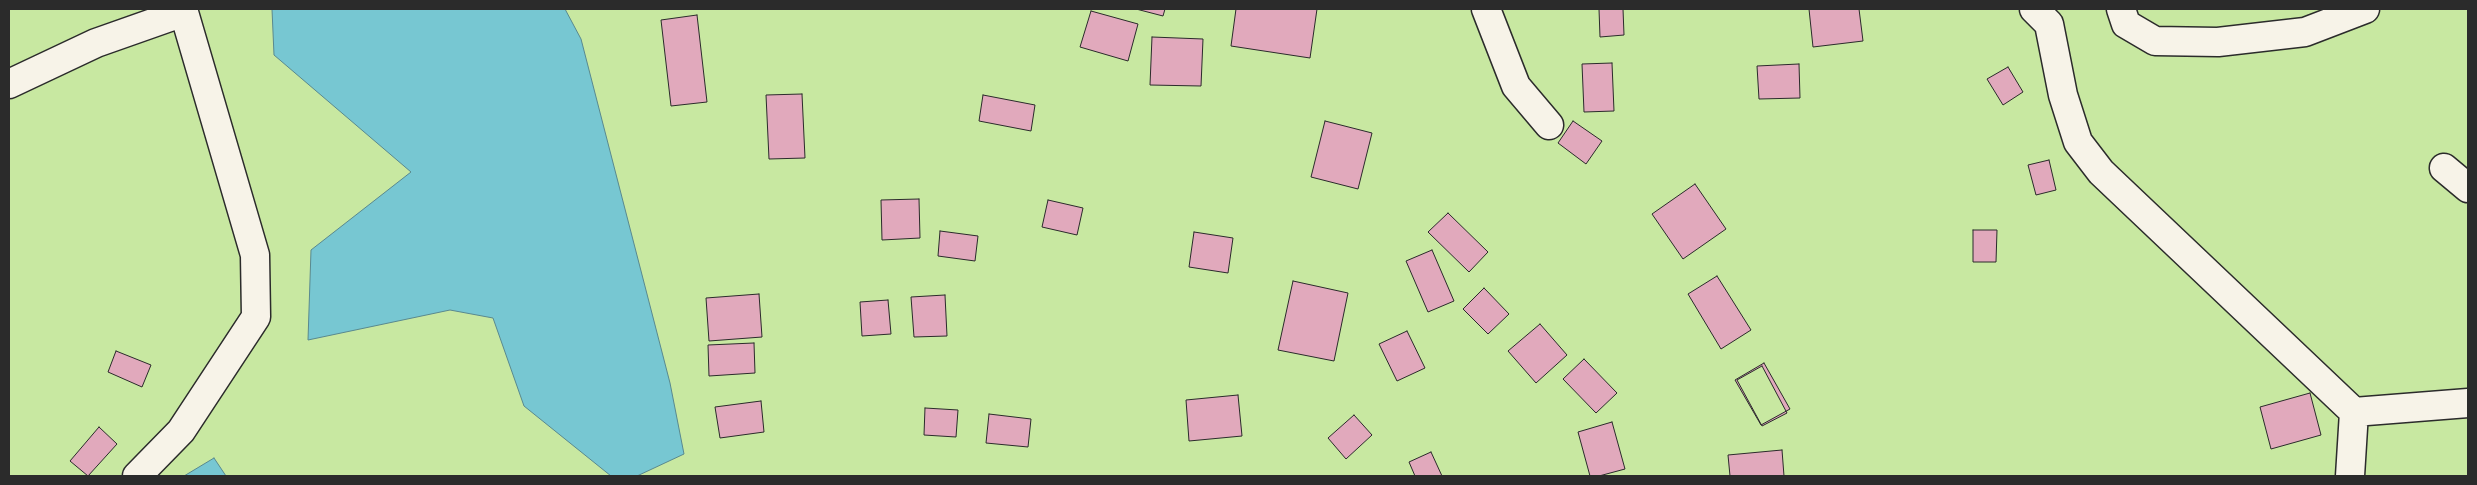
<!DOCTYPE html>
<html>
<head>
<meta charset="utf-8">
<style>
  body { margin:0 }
  #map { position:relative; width:2477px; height:485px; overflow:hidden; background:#f7f3e8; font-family:"Architects Daughter",sans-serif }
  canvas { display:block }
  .frame { position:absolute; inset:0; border:10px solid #2b2b2b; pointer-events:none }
</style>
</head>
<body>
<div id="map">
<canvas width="2477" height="485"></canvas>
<div class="frame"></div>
</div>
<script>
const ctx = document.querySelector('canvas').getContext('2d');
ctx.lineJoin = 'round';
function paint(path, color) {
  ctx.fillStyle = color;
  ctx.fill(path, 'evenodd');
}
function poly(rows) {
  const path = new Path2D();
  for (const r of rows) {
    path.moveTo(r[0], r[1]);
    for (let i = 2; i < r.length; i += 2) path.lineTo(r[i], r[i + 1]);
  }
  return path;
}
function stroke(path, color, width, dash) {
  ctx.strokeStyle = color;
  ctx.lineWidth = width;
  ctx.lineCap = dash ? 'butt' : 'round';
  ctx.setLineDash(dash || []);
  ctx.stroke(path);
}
const green = poly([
  [9,9,2468,9,2468,476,9,476]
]);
const water = poly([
  [272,9,565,9,581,39,670,383,684,454,637,476,611,476,524,406,493,318,450,310,308,340,311,250,411,172,274,55,272,9],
  [214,458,226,476,184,476,214,458]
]);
const building = poly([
  [1136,9,1165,9,1163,16,1136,9],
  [1236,9,1317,9,1310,58,1231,46,1236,9],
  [1599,9,1623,9,1624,35,1600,37,1599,9],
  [1809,9,1859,9,1863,41,1813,47,1809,9],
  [1091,11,1138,24,1128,61,1080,47,1091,11],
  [697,15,707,102,671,106,661,20,697,15],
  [1152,37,1203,39,1201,86,1150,85,1152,37],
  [1612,63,1614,111,1584,112,1582,64,1612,63],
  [1799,64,1800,98,1759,99,1757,66,1799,64],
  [2008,67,2023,92,2003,105,1987,79,2008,67],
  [802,94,805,158,769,159,766,95,802,94],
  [983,95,1035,105,1031,131,979,121,983,95],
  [1325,121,1372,133,1358,189,1311,177,1325,121],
  [1573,121,1602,141,1586,164,1558,143,1573,121],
  [2049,160,2056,190,2036,195,2028,165,2049,160],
  [1695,184,1726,229,1683,259,1652,214,1695,184],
  [919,199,920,238,882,240,881,200,919,199],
  [1048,200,1083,208,1077,235,1042,227,1048,200],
  [1448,213,1488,252,1469,272,1428,232,1448,213],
  [1973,230,1997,230,1996,262,1973,262,1973,230],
  [940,231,978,236,975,261,938,256,940,231],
  [1194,232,1233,238,1228,273,1189,267,1194,232],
  [1432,250,1454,301,1428,312,1406,261,1432,250],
  [1717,276,1751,330,1721,349,1688,294,1717,276],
  [1293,281,1348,293,1334,361,1278,350,1293,281],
  [1484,288,1509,314,1488,334,1463,309,1484,288],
  [759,294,762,337,709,341,706,298,759,294],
  [945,295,947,336,914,337,911,297,945,295],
  [888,300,891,334,862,336,860,302,888,300],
  [1540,324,1567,355,1536,383,1508,351,1540,324],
  [1407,331,1425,368,1397,381,1379,344,1407,331],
  [754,343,755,373,709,376,708,345,754,343],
  [116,351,151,365,142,387,108,372,116,351],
  [1584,359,1617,393,1596,413,1563,379,1584,359],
  [1764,363,1790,409,1761,425,1735,380,1764,363],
  [1762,366,1787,413,1762,426,1737,380,1762,366],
  [2310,393,2321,435,2271,449,2260,407,2310,393],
  [1238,395,1242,436,1189,441,1186,400,1238,395],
  [761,401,764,432,720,438,715,407,761,401],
  [925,408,958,410,956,437,924,435,925,408],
  [989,414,1031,419,1028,447,986,443,989,414],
  [1354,415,1372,435,1346,459,1328,438,1354,415],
  [1612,422,1625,469,1599,476,1590,476,1578,432,1612,422],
  [99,427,117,444,88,476,70,461,99,427],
  [1782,450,1784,476,1730,476,1728,455,1782,450],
  [1431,452,1442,476,1415,476,1409,462,1431,452]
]);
const minor = poly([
  [1486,9,1516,86,1549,125],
  [2034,9,2049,24,2063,95,2078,142,2101,172,2354,412,2468,403],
  [2121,9,2126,24,2155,41,2218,42,2305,32,2365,9],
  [9,84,96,43,184,12],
  [2444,168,2468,188],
  [137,476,181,431,256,317,255,255,183,9],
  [2350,476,2354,412]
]);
paint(green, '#c8e8a1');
paint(water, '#77c7d2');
stroke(water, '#59898f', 1);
paint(building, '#e1a9bc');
stroke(building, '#2b2b2b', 1);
stroke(minor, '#2b2b2b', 31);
stroke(minor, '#f7f3e8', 28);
</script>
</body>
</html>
